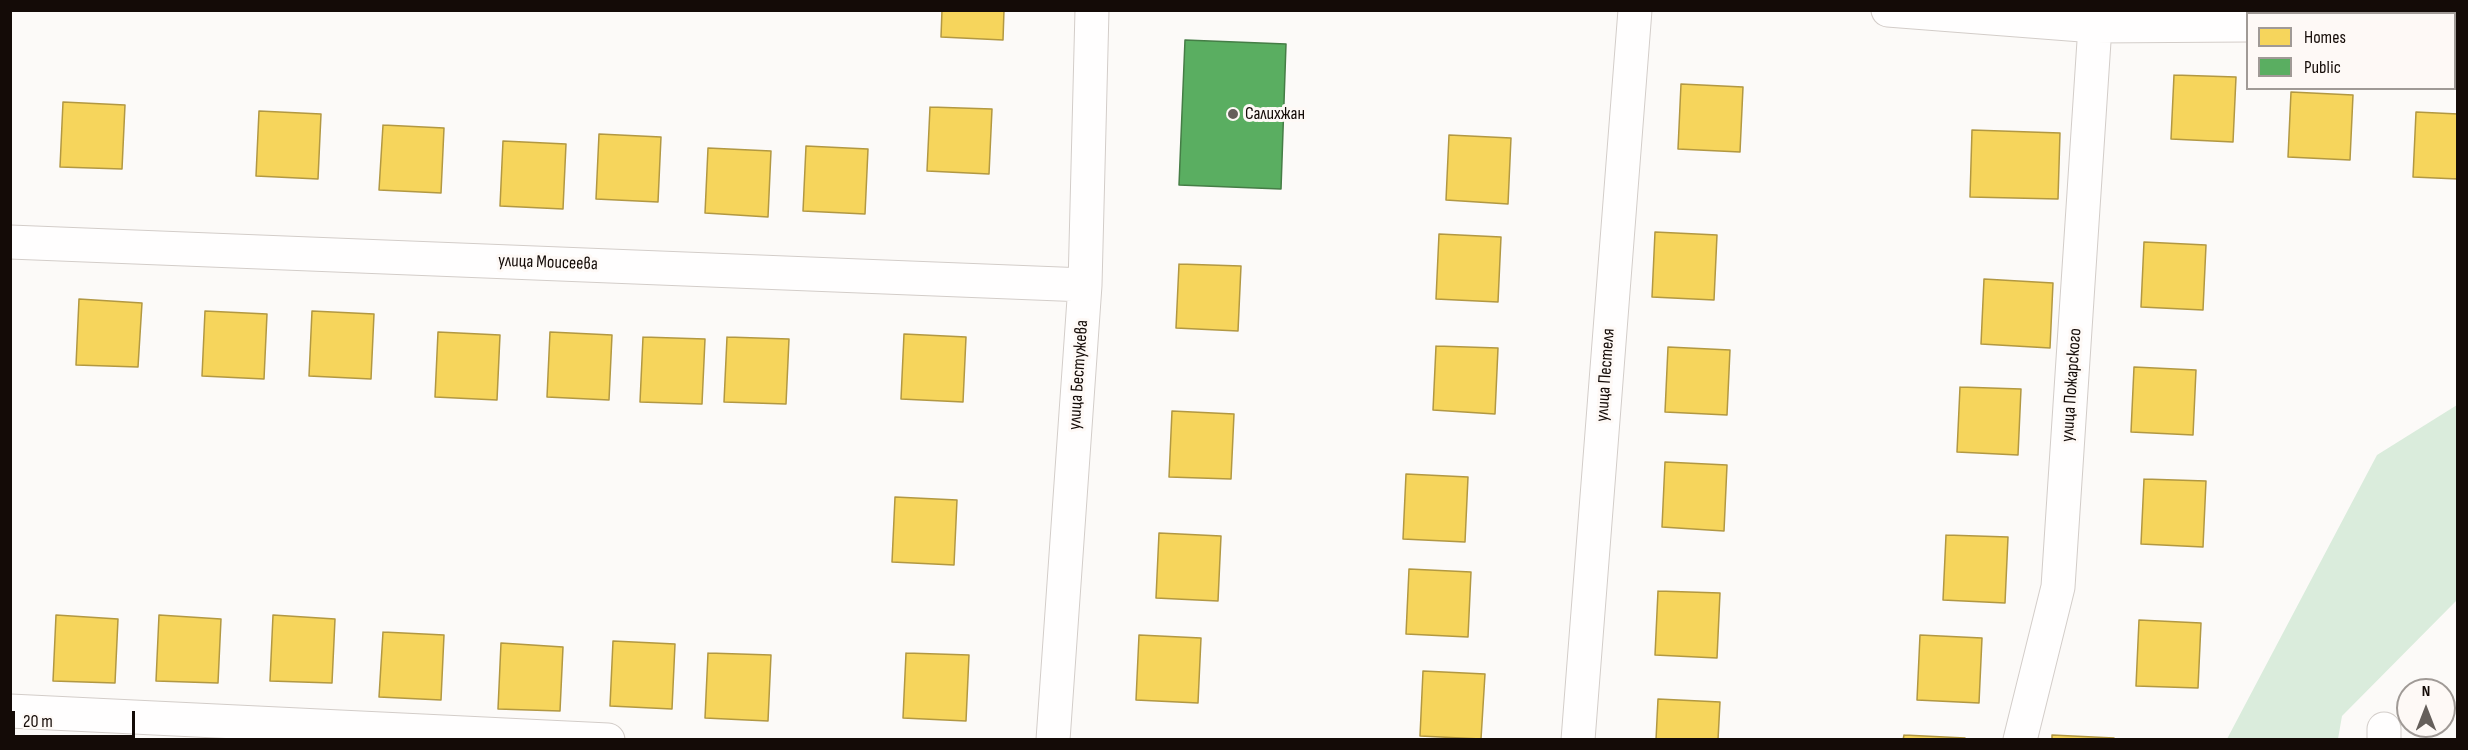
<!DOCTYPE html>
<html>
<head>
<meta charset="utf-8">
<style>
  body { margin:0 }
  #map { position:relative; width:2468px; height:750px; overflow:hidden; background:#fcfaf8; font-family:"Sofia Sans Condensed",sans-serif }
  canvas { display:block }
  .frame { position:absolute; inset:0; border:12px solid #140b07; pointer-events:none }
  .legend { position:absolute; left:2246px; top:12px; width:210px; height:78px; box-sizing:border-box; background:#fef9f6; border:2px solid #a09a96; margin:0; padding:8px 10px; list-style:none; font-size:18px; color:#140b07 }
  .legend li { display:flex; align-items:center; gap:12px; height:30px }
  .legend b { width:30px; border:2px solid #a09a96 }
  .north { position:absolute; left:2396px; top:678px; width:60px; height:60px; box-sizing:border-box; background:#fef9f6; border:2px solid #a09a96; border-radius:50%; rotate:0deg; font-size:16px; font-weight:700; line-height:24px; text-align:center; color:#140b07 }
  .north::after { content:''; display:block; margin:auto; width:21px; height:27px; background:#655f5b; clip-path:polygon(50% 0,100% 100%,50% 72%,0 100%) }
  .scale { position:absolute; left:12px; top:711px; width:123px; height:27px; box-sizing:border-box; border:3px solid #140b07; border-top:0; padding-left:8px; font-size:18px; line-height:21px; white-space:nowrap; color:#140b07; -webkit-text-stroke:4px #fef9f6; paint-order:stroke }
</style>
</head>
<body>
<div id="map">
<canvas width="2468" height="750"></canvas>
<div class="frame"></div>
<ul class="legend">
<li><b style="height:16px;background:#f6d55c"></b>Homes</li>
<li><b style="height:16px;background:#5aae61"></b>Public</li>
</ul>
<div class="north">N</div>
<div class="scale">20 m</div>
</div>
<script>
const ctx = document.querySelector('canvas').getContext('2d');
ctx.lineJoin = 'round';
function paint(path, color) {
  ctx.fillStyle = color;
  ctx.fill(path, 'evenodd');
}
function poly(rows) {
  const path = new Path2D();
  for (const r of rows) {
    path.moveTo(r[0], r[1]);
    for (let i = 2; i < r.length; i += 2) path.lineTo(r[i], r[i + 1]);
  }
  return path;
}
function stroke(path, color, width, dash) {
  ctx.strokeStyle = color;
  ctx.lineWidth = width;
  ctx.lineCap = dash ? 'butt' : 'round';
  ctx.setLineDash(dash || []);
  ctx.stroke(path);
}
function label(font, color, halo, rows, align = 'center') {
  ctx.font = font + ' "Sofia Sans Condensed",sans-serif';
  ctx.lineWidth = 6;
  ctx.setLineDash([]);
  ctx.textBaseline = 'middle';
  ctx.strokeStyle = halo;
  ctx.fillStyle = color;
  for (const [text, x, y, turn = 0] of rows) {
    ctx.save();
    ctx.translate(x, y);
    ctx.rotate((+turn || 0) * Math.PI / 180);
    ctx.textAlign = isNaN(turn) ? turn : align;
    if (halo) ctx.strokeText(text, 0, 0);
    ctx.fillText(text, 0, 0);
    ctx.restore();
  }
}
const green = poly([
  [2457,405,2457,600,2342,716,2338,739,2227,739,2377,455]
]);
const homes = poly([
  [942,10,1004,10,1003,40,941,37,942,10],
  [2174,75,2236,77,2233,142,2171,139,2174,75],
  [1681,84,1743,87,1740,152,1678,149,1681,84],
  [2291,92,2353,95,2350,160,2288,157,2291,92],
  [63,102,125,105,122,169,60,167,63,102],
  [930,107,992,109,989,174,927,171,930,107],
  [259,111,321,114,318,179,256,176,259,111],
  [2416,112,2458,114,2458,179,2413,177,2416,112],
  [383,125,444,128,441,193,379,190,383,125],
  [1972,130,2060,133,2058,199,1970,197,1972,130],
  [599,134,661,137,658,202,596,199,599,134],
  [1449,135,1511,138,1508,204,1446,200,1449,135],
  [503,141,566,144,563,209,500,206,503,141],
  [806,146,868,149,865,214,803,211,806,146],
  [708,148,771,151,768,217,705,213,708,148],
  [1655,232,1717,235,1714,300,1652,297,1655,232],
  [1439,234,1501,237,1498,302,1436,299,1439,234],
  [2144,242,2206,245,2203,310,2141,307,2144,242],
  [1179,264,1241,266,1238,331,1176,328,1179,264],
  [1984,279,2053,283,2050,348,1981,344,1984,279],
  [79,299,142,303,138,367,76,365,79,299],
  [205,311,267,314,264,379,202,376,205,311],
  [312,311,374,314,371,379,309,376,312,311],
  [438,332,500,335,497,400,435,397,438,332],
  [550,332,612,335,609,400,547,397,550,332],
  [904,334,966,337,963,402,901,399,904,334],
  [643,337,705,339,702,404,640,402,643,337],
  [727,337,789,339,786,404,724,402,727,337],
  [1436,346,1498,348,1495,414,1433,410,1436,346],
  [1668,347,1730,350,1727,415,1665,412,1668,347],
  [2134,367,2196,370,2193,435,2131,432,2134,367],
  [1960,387,2021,389,2018,455,1957,452,1960,387],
  [1172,411,1234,414,1231,479,1169,477,1172,411],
  [1665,462,1727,465,1724,531,1662,527,1665,462],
  [1406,474,1468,477,1465,542,1403,539,1406,474],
  [2144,479,2206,481,2203,547,2141,544,2144,479],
  [895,497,957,500,954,565,892,562,895,497],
  [1159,533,1221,536,1218,601,1156,598,1159,533],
  [1946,535,2008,537,2005,603,1943,600,1946,535],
  [1409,569,1471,572,1468,637,1406,634,1409,569],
  [1658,591,1720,593,1717,658,1655,655,1658,591],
  [56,615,118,619,115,683,53,681,56,615],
  [159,615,221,619,218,683,156,681,159,615],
  [273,615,335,619,332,683,270,681,273,615],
  [2139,620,2201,623,2198,688,2136,686,2139,620],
  [383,632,444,635,441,700,379,697,383,632],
  [1139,635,1201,638,1198,703,1136,700,1139,635],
  [1920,635,1982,638,1979,703,1917,700,1920,635],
  [613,641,675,644,672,709,610,706,613,641],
  [501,643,563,647,560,711,498,709,501,643],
  [708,653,771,655,768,721,705,718,708,653],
  [906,653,969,655,966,721,903,718,906,653],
  [1423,671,1485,674,1481,739,1420,736,1423,671],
  [1658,699,1720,702,1718,740,1656,740,1658,699],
  [1904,735,1965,738,1965,740,1903,740,1904,735],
  [2052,735,2114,738,2114,740,2052,740,2052,735]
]);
const public = poly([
  [1185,40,1286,44,1281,189,1179,185,1185,40]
]);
const minor = poly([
  [1888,10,2095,26,2248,25],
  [2454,24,2458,24],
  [10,242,1085,285],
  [10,711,608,740],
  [1053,740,1085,285,1092,10],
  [1578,740,1635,10],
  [2020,740,2058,587,2095,26],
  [2384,740,2384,729]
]);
const markers = [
  [1233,114,6,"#655f5b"]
];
const poiNames = [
  ["Салихжан",1245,114]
];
const streetNames = [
  ["улица Моисеева",548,263,2],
  ["улица Бестужева",1079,375,-86],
  ["улица Пестеля",1606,375,-86],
  ["улица Пожарского",2072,385,-86]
];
paint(green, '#daecdc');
paint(homes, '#f6d55c');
stroke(homes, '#b29842', 1.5);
paint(public, '#5aae61');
stroke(public, '#457d46', 1.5);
stroke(minor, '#d3cdc9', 35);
stroke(minor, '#fffefe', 33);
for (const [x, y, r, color] of markers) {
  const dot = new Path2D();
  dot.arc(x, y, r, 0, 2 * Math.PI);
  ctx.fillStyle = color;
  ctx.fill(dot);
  stroke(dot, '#fef9f6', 2);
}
label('18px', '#140b07', '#fef9f6', poiNames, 'left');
label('18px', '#140b07', '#fef9f6', streetNames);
</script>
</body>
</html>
